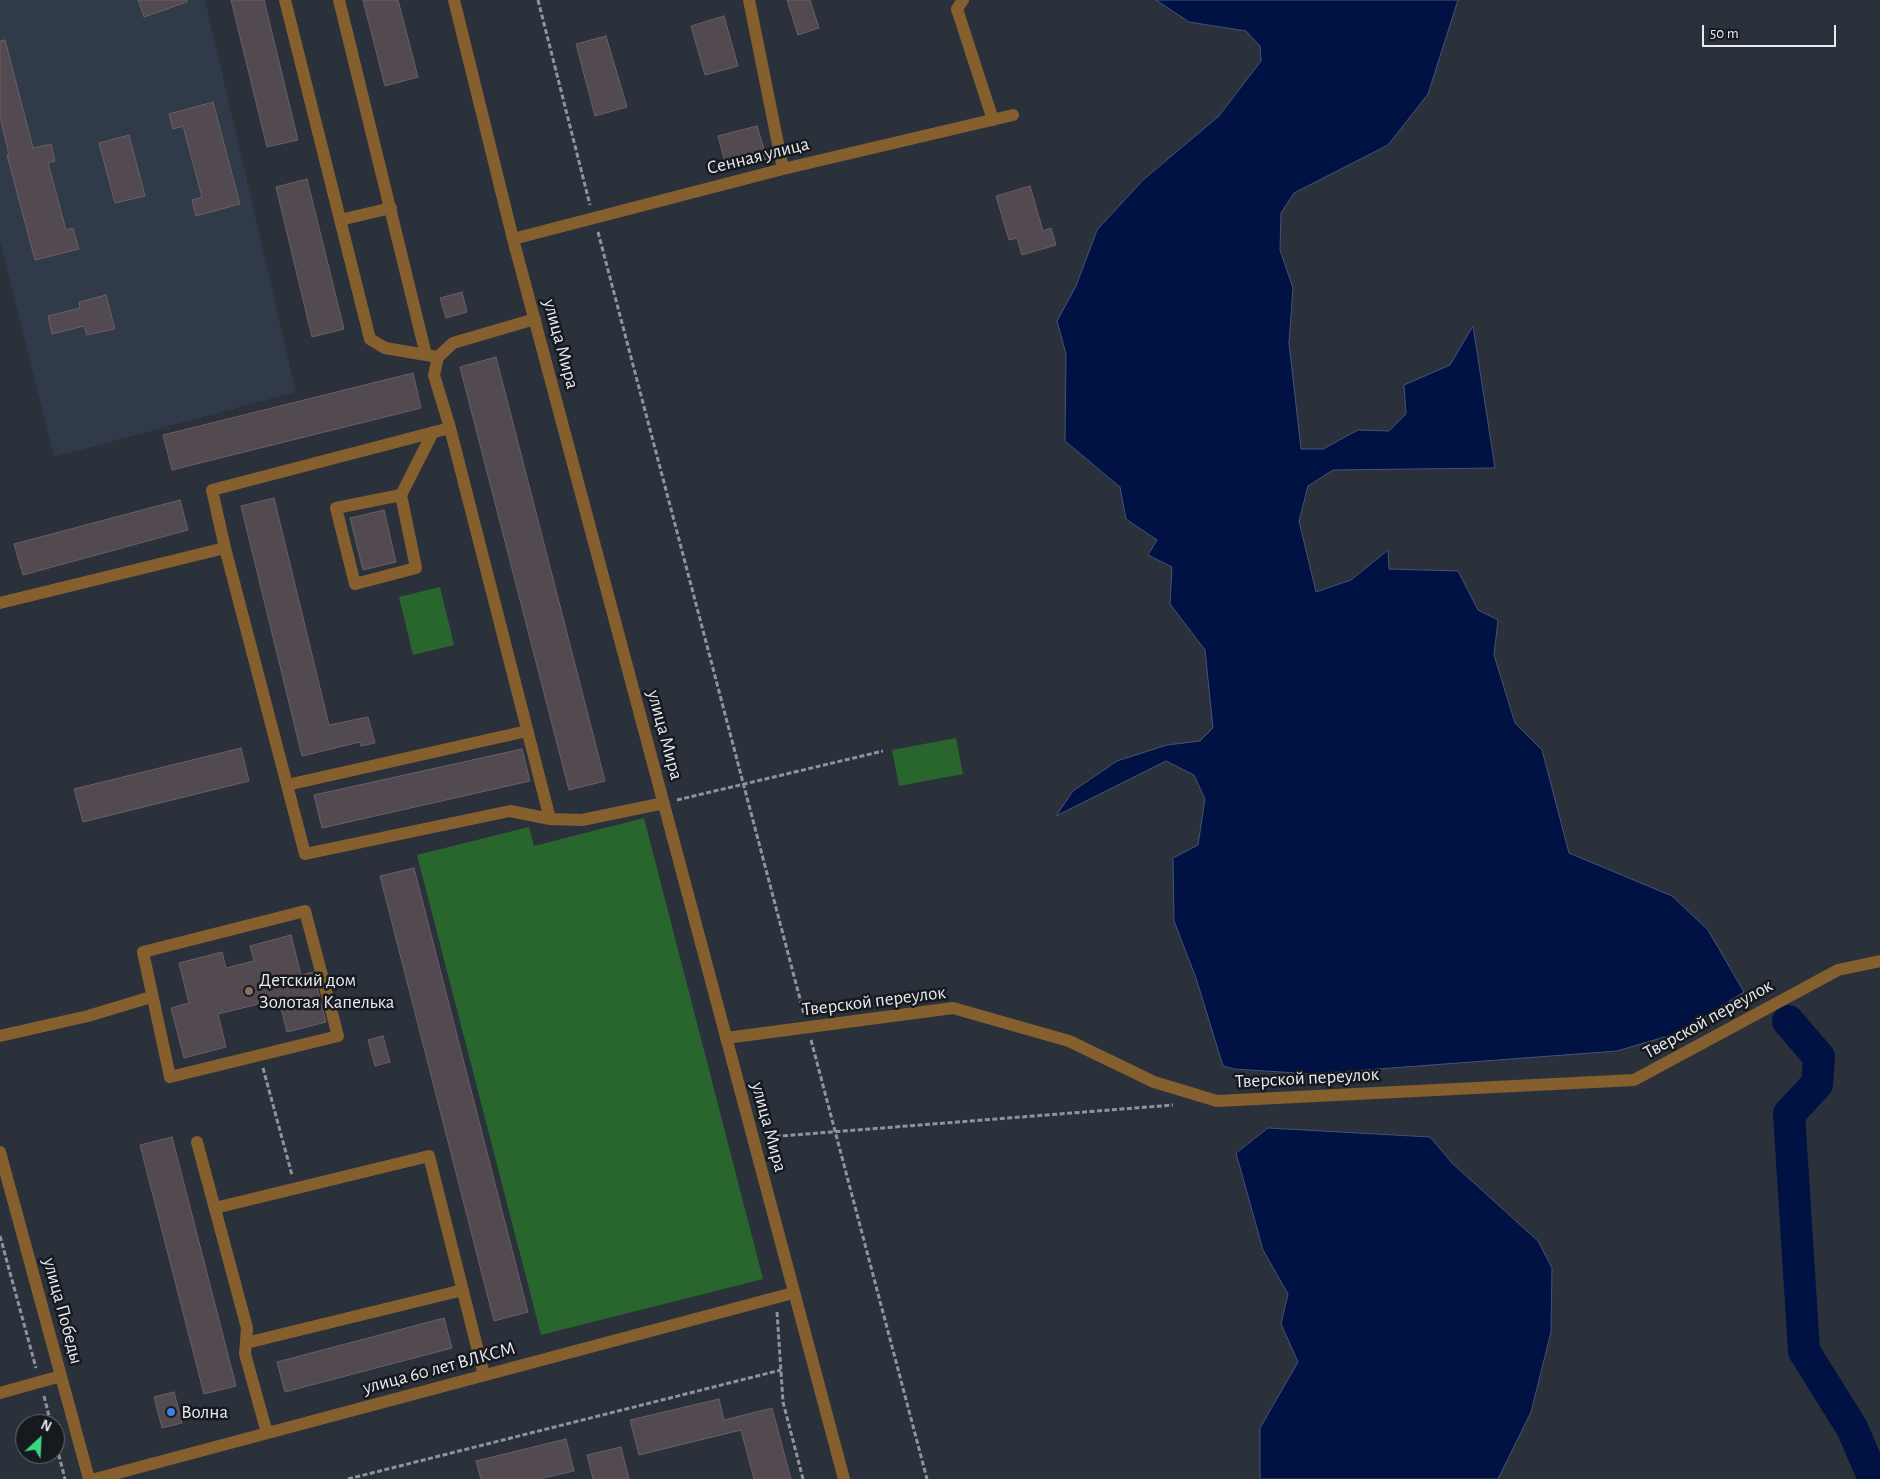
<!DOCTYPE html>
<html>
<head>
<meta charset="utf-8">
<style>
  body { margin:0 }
  #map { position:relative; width:1880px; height:1479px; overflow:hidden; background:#2b313b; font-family:"Alegreya Sans",sans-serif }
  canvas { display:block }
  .north { position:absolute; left:15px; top:1414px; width:50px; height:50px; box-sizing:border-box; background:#16191d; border:1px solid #6a6d72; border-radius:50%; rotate:25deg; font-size:14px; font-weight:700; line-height:20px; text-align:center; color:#e7ebf1 }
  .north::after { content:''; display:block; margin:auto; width:18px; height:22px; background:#37d880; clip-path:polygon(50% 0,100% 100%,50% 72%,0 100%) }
  .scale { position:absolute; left:1702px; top:25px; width:134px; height:22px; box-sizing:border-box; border:2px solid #e7ebf1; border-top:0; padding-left:6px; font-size:15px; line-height:18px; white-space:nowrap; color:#e7ebf1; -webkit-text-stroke:4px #16191d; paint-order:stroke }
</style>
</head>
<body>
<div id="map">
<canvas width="1880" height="1479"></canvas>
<div class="north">N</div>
<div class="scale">50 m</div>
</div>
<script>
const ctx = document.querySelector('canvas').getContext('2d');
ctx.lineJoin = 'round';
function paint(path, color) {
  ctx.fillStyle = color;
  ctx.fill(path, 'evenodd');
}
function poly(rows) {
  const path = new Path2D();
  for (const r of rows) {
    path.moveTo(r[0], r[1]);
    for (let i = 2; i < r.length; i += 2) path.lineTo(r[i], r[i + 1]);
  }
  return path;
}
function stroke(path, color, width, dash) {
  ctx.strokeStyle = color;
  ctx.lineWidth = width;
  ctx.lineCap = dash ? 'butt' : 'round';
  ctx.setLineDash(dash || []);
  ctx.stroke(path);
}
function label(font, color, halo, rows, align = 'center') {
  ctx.font = font + ' "Alegreya Sans",sans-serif';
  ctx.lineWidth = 5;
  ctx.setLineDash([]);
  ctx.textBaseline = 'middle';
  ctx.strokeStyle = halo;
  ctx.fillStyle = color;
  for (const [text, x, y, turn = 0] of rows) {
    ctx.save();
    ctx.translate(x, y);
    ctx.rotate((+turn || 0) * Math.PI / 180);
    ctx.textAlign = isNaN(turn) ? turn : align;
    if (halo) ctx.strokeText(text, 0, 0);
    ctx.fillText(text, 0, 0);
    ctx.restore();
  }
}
const built = poly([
  [0,0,205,0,296,392,54,457,0,240]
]);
const green = poly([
  [440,587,454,645,413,655,399,597],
  [956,738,963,774,899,786,892,750],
  [644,818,763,1279,541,1335,417,855,529,827,534,846]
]);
const water = poly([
  [1156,0,1458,0,1428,94,1388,145,1294,193,1281,213,1280,250,1293,288,1289,343,1301,449,1323,449,1358,430,1389,431,1406,414,1404,385,1450,365,1473,326,1495,468,1333,470,1308,486,1299,521,1316,592,1351,580,1388,550,1389,569,1458,571,1478,610,1498,620,1494,655,1515,723,1542,750,1569,853,1672,896,1708,930,1744,992,1678,1033,1617,1051,1312,1074,1234,1069,1223,1066,1196,978,1174,921,1173,858,1198,845,1205,799,1194,775,1166,761,1056,816,1073,791,1117,761,1167,745,1200,741,1213,728,1205,650,1170,604,1172,567,1148,555,1157,540,1126,519,1120,487,1065,441,1066,354,1057,321,1076,286,1097,230,1143,180,1219,116,1261,61,1260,46,1246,31,1189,22,1156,0],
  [1268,1128,1430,1137,1453,1164,1538,1241,1552,1268,1551,1332,1531,1412,1498,1479,1260,1479,1260,1428,1298,1362,1281,1324,1288,1294,1263,1250,1236,1153,1268,1128]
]);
const river = poly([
  [1788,1021,1819,1057,1817,1084,1789,1114,1804,1351,1852,1428,1874,1479]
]);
const building = poly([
  [138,0,187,0,187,2,144,17,138,0],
  [231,0,264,0,298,140,267,147,231,0],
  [363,0,398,0,418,77,385,86,363,0],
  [787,0,810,0,819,28,798,35,787,0],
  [724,16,738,66,705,75,691,26,724,16],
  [606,36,627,107,595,116,576,44,606,36],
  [5,40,33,148,51,144,55,161,48,163,66,230,73,228,79,249,35,260,7,155,9,155,0,117,0,41,5,40],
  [213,102,240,204,196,216,192,200,202,197,183,126,173,129,169,114,213,102],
  [757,126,767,159,727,169,718,136,757,126],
  [129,135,145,196,115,203,99,143,129,135],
  [307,179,344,329,312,337,276,187,307,179],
  [1030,186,1043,231,1051,228,1056,245,1022,255,1017,238,1009,240,996,196,1030,186],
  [462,292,467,312,446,318,440,298,462,292],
  [106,295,115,329,87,335,84,326,52,334,48,316,80,308,79,302,106,295],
  [496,357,605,781,569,790,460,367,496,357],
  [413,373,421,408,172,470,163,435,413,373],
  [274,498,329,725,368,717,375,743,361,746,360,742,302,756,241,506,274,498],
  [180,500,188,530,23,575,14,544,180,500],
  [384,510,396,562,363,570,350,518,384,510],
  [241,748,249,781,83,822,74,789,241,748],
  [522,749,530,781,322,828,314,795,522,749],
  [414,868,528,1312,494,1321,380,876,414,868],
  [291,935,301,975,313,972,326,1022,287,1032,279,999,218,1014,226,1047,184,1058,171,1008,189,1003,179,963,222,952,226,968,254,961,250,946,291,935],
  [383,1036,390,1062,375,1066,368,1040,383,1036],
  [172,1137,236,1386,204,1394,140,1145,172,1137],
  [444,1318,452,1348,285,1392,277,1362,444,1318],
  [174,1392,182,1423,162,1428,154,1397,174,1392],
  [719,1399,724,1420,772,1408,791,1479,754,1479,741,1430,639,1455,630,1420,719,1399],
  [566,1439,574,1471,539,1479,481,1479,476,1461,566,1439],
  [621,1447,629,1479,593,1479,587,1455,621,1447]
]);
const path = poly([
  [538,0,590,205],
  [598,232,804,1014],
  [677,800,883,751],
  [811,1040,927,1479],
  [263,1068,292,1175],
  [768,1137,1173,1105],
  [0,1236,36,1368],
  [777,1312,783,1402,803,1479],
  [44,1396,51,1424],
  [55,1440,65,1479],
  [348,1479,781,1370]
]);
const minor = poly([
  [285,0,370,339,385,348,438,357],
  [339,0,426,355],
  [454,0,513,239,844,1479],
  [749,0,783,169],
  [963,0,957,9,993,120],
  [340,220,391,208],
  [513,239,783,169,1013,115],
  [535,319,453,343,438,357,434,375,450,428,550,819],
  [401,495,416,568,355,584,336,508,401,495,433,432],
  [225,548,287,785],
  [0,603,225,548,212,490,450,428],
  [527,731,287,785,305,854,510,811,550,819,582,820,664,803],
  [305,911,338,1036,170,1077,143,952,305,911],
  [0,1036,88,1016,151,997],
  [726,1038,953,1008,1069,1041,1154,1082,1217,1101,1634,1080,1838,970,1880,961],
  [197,1142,247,1328,245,1354,267,1433],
  [0,1152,89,1479],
  [215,1208,429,1156,484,1375],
  [246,1343,463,1290],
  [0,1393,61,1376],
  [95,1479,793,1293]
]);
const markers = [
  [249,991,5,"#8d6e63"],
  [171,1412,5,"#3f7fe0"]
];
const streetNames = [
  ["Сенная улица",758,156,-14],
  ["улица Мира",561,344,75],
  ["улица Мира",665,735,75],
  ["Тверской переулок",874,1001,-7],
  ["Тверской переулок",1708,1019,-29],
  ["Тверской переулок",1307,1078,-3],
  ["улица Мира",769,1127,75],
  ["улица Победы",63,1311,75],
  ["улица 60 лет ВЛКСМ",439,1368,-15]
];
const poiNames = [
  ["Детский дом",259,980],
  ["Золотая Капелька",259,1002],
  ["Волна",181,1412]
];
paint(built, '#303a49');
paint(green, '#29662e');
paint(water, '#014');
stroke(water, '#455278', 1);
stroke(river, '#014', 32);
paint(building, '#534951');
stroke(building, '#6a5f67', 1);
stroke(path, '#8f949c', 3, [5, 2.5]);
stroke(minor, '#855f2d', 12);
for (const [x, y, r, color] of markers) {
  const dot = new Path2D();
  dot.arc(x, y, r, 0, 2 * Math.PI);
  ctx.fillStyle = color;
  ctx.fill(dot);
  stroke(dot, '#16191d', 2);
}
label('19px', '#e7ebf1', '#16191d', streetNames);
label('19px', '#e7ebf1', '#16191d', poiNames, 'left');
</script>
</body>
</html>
